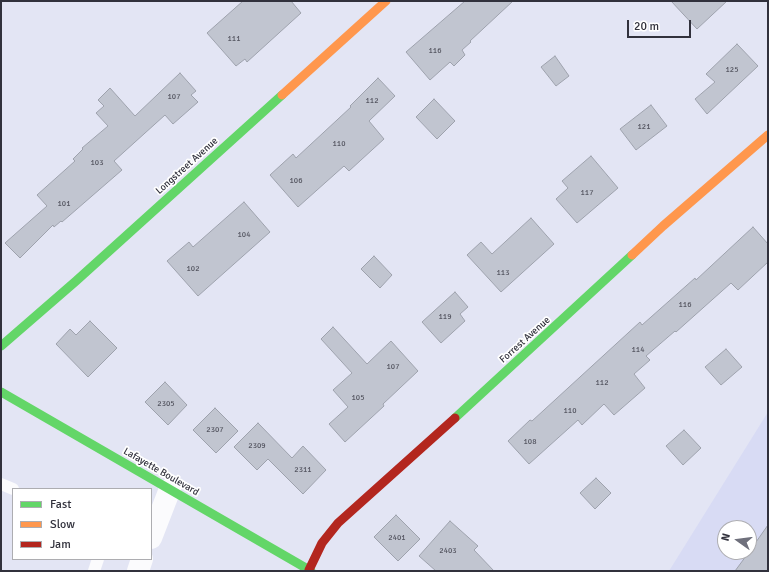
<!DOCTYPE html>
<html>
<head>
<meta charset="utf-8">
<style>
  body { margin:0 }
  #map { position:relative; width:769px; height:572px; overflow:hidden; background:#e3e5f4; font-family:Signika,sans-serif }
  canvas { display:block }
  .frame { position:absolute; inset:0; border:2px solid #31313c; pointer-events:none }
  .legend { position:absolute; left:12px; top:488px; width:140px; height:72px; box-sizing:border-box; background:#fff; border:1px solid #adadb1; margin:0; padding:5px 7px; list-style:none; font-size:12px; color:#31313c }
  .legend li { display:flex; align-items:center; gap:8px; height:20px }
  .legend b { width:20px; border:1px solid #adadb1 }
  .north { position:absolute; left:717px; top:520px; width:40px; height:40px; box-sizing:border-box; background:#fff; border:1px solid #adadb1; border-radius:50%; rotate:284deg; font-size:11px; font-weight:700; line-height:16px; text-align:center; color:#31313c }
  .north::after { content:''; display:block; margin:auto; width:14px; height:18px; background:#6f707c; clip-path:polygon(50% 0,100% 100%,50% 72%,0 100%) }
  .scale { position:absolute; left:627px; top:20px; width:64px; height:18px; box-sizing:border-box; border:2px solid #31313c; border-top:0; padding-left:5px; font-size:12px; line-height:14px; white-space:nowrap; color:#31313c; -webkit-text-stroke:3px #fff; paint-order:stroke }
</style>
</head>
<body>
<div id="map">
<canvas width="769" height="572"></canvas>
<div class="frame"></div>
<ul class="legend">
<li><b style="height:5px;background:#63d668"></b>Fast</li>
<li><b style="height:5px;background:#ff974d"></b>Slow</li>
<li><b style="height:5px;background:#b3261e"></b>Jam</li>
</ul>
<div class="north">N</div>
<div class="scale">20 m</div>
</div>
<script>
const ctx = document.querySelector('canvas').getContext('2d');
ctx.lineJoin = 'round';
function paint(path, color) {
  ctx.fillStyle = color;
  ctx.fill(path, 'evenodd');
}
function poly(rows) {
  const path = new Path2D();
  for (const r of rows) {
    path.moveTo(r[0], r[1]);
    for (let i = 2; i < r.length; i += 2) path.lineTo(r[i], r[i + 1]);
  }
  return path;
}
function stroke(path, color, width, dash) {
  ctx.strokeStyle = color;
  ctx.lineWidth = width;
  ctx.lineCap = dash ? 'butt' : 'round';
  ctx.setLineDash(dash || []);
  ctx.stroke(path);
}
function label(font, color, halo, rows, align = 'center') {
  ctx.font = font + ' Signika,sans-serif';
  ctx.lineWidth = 3.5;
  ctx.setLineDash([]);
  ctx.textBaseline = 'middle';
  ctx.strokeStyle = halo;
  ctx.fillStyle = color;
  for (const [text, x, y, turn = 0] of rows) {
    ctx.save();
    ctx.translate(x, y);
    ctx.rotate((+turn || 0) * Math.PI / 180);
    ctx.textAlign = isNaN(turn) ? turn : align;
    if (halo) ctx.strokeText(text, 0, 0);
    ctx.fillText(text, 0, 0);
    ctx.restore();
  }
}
const built = poly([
  [768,412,768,571,669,571],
  [725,528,749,528,749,552,725,552]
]);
const building = poly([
  [243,1,291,1,301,13,247,62,245,59,236,66,207,33,243,1],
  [465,1,513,1,470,41,471,42,462,50,465,55,454,66,450,62,430,80,406,52,465,1],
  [671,1,727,1,697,29,671,1],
  [737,44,758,66,707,114,695,99,715,82,706,74,737,44],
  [555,56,569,76,556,86,541,67,555,56],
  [180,73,196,91,191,95,198,102,173,124,165,115,114,161,122,170,62,222,61,221,54,227,53,225,20,258,5,243,47,206,37,195,75,161,73,159,83,149,82,148,108,126,96,113,104,106,98,100,110,88,135,116,180,73],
  [378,78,395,96,369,121,384,139,349,171,344,166,298,207,270,175,293,154,296,158,351,107,350,106,378,78],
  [434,99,455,121,437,139,416,117,434,99],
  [651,105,667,126,636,150,620,129,651,105],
  [591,156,618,188,577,223,556,199,568,188,562,181,591,156],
  [244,202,270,232,198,296,167,261,189,242,193,247,244,202],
  [531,218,554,244,501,292,467,255,481,242,492,254,531,218],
  [753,227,768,244,768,262,738,290,731,283,676,332,675,331,646,356,650,360,634,374,645,388,614,415,604,404,582,425,578,420,529,464,508,441,530,420,532,421,640,322,642,325,695,278,696,280,753,227],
  [374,256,392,275,380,288,361,269,374,256],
  [455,292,468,307,460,314,465,321,441,343,422,322,455,292],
  [90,321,117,348,88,377,56,344,70,329,76,335,90,321],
  [333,327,367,364,391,341,418,371,383,404,384,406,345,442,329,424,348,407,333,390,352,373,321,339,333,327],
  [726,349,742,367,721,385,705,367,726,349],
  [165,382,187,405,168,425,145,402,165,382],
  [215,408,238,431,216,453,193,430,215,408],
  [258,423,292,458,303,446,326,470,303,494,268,459,257,470,234,447,258,423],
  [684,430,701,448,683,465,666,446,684,430],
  [596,478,611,493,595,509,580,493,596,478],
  [396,515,420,539,398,561,374,537,396,515],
  [450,521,478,546,474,550,494,571,436,571,419,556,450,521],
  [768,525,768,571,735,571,749,552,768,525]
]);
const lane = poly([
  [1,484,13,489],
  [94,571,98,559]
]);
const street = poly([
  [151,538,170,489],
  [138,571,142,559]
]);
const fast = poly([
  [1,346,76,281,282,95],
  [1,392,311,571],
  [455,418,632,255]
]);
const slow = poly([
  [282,95,386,1],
  [632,255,663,226,768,135]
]);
const jam = poly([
  [309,570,322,543,338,523,455,418]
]);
const numberNames = [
  ["111",234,39],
  ["116",435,51],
  ["125",732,70],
  ["107",174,97],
  ["112",372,101],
  ["121",644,127],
  ["110",339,144],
  ["103",97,163],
  ["106",296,181],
  ["117",587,193],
  ["101",64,204],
  ["104",244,235],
  ["102",193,269],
  ["113",503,273],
  ["116",685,305],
  ["119",445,317],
  ["114",638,350],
  ["107",393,367],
  ["112",602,383],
  ["105",358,398],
  ["2305",166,404],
  ["110",570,411],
  ["2307",215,430],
  ["108",530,442],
  ["2309",257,446],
  ["2311",303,470],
  ["2401",397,538],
  ["2403",448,551]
];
const streetNames = [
  ["Longstreet Avenue",187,166,-42],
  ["Forrest Avenue",525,340,-42],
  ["Lafayette Boulevard",161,472,30]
];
paint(built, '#d8dbf4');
paint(building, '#c1c5d0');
stroke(building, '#9ea2ad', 1);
stroke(lane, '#fbfbfd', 12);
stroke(street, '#fbfbfd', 22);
stroke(fast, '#63d668', 9);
stroke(slow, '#ff974d', 9);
stroke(jam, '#b3261e', 9);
label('8px', '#555661', null, numberNames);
label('10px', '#31313c', '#fff', streetNames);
</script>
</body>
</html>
